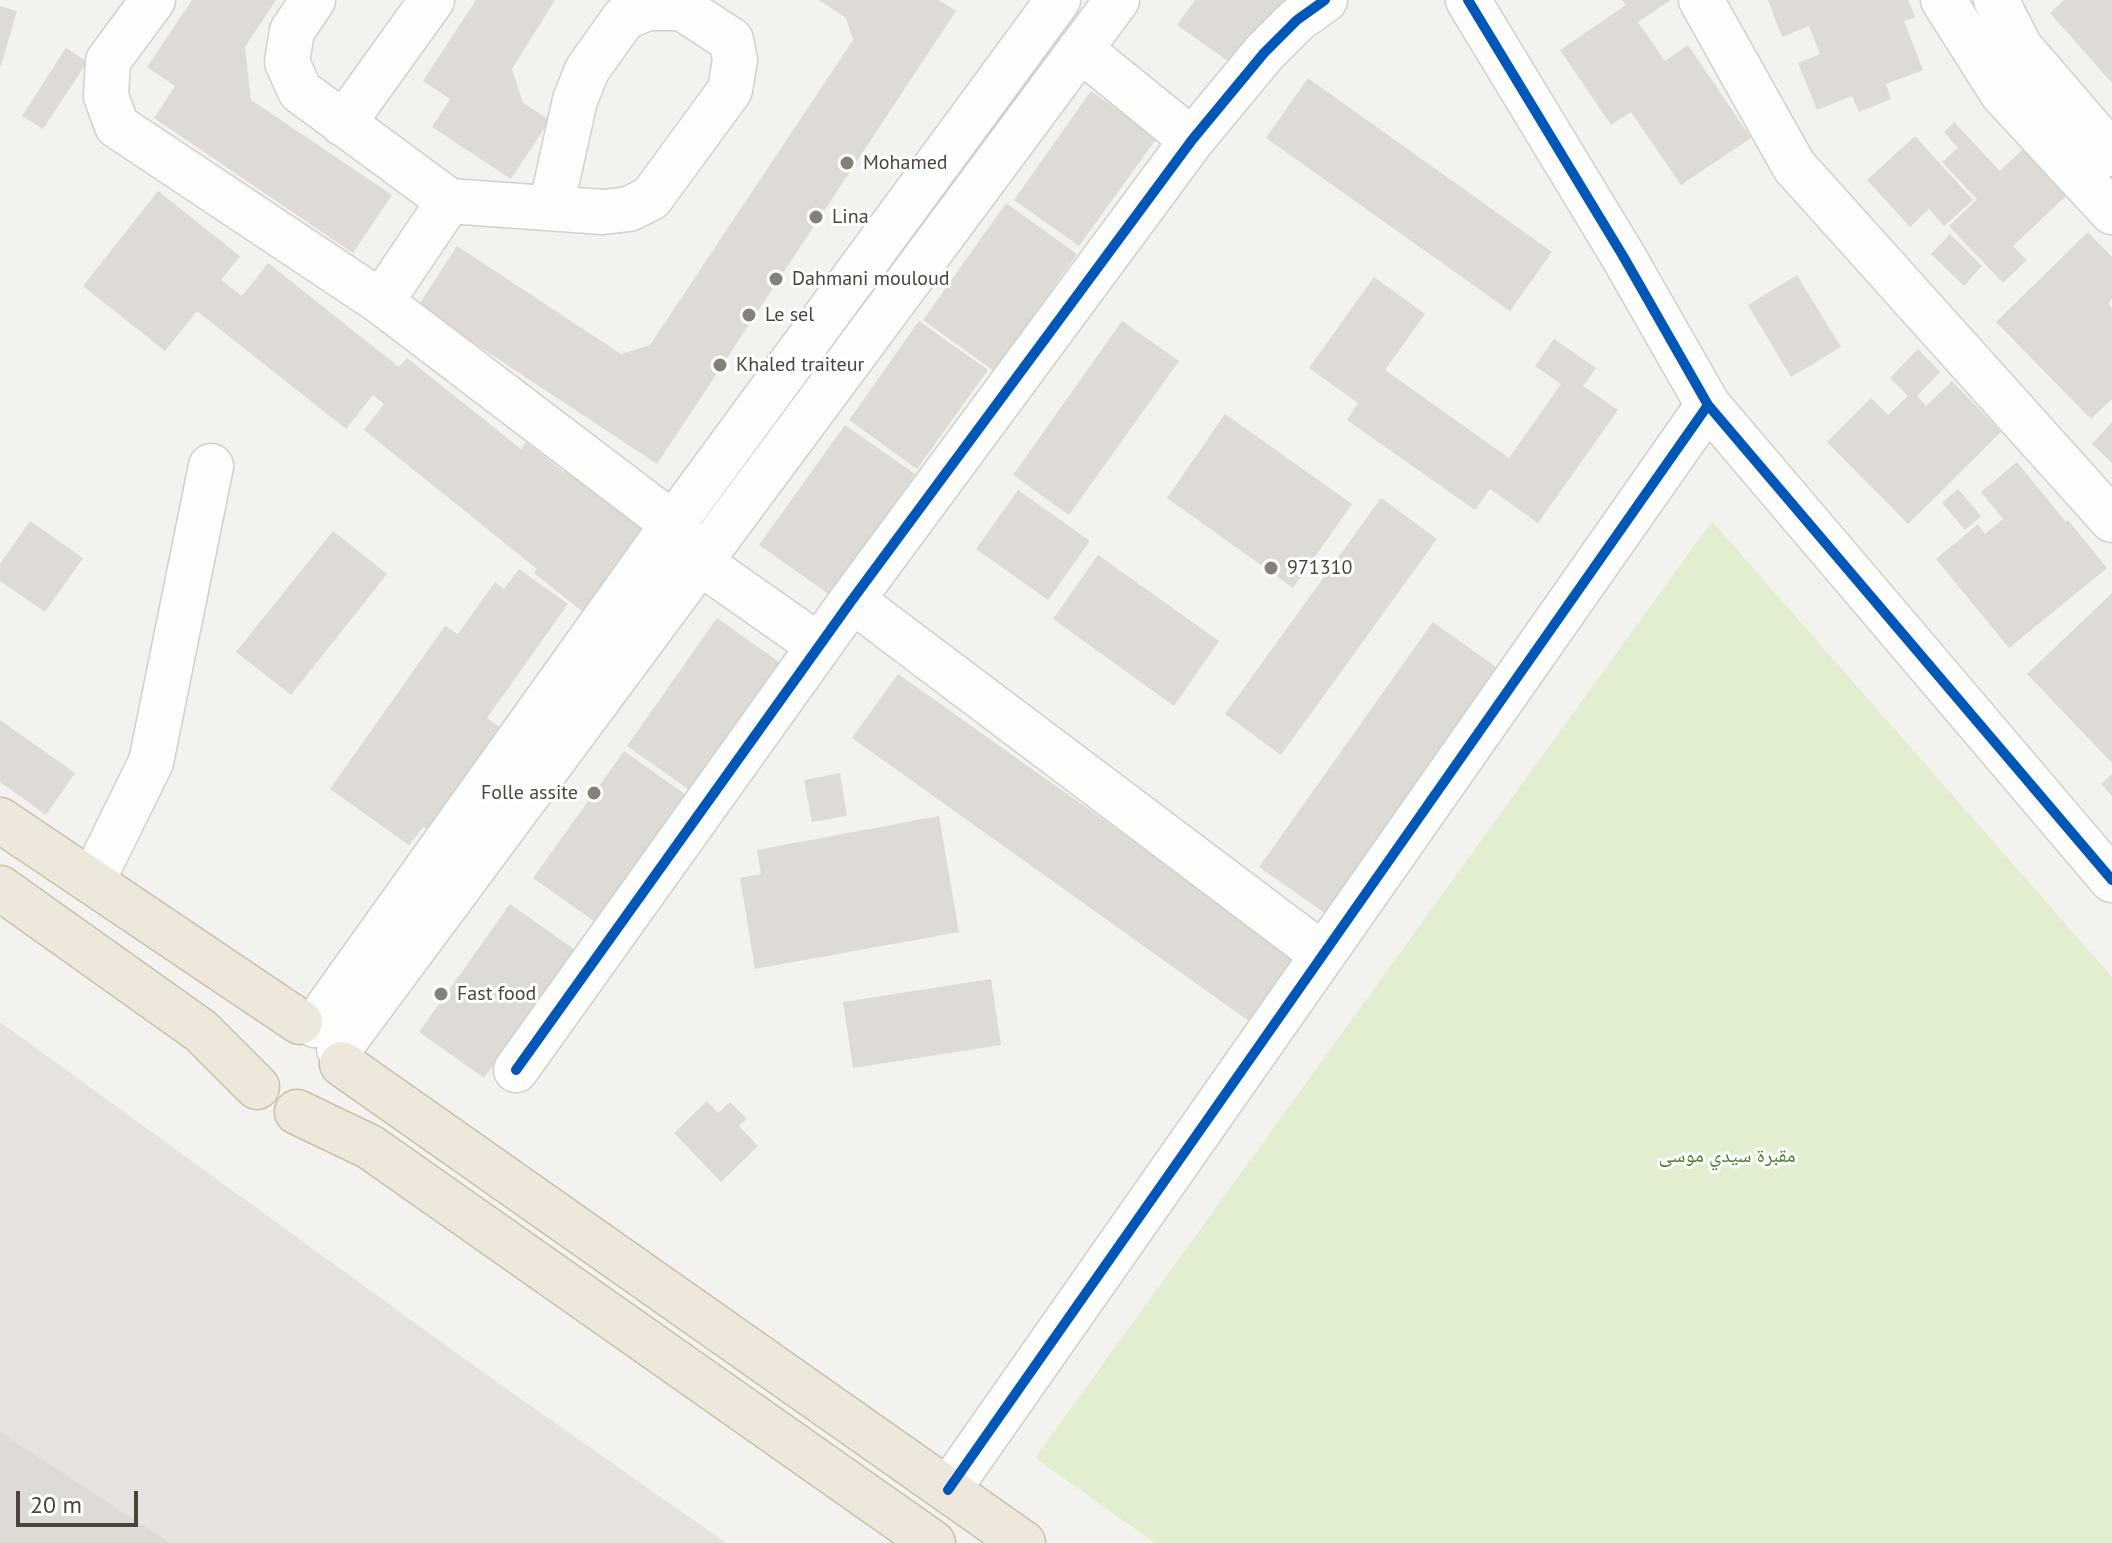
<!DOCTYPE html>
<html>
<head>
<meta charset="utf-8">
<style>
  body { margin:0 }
  #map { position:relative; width:2112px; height:1543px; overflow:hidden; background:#f4f2ee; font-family:"PT Sans",sans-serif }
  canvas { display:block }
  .scale { position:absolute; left:16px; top:1491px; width:122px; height:36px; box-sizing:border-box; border:4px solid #4b4439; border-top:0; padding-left:10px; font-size:24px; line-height:28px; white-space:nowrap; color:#4b4439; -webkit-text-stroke:6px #fff; paint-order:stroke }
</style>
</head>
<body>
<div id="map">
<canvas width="2112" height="1543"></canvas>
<div class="scale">20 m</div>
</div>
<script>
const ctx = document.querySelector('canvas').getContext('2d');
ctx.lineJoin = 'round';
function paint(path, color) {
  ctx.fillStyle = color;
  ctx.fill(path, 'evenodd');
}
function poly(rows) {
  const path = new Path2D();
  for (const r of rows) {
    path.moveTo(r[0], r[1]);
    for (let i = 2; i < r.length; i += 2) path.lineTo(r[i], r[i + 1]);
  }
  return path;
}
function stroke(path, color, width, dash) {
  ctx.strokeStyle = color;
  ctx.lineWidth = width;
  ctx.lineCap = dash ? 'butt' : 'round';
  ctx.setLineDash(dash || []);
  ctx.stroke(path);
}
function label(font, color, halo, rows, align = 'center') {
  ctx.font = font + ' "PT Sans","Noto Naskh Arabic",sans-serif';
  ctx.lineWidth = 6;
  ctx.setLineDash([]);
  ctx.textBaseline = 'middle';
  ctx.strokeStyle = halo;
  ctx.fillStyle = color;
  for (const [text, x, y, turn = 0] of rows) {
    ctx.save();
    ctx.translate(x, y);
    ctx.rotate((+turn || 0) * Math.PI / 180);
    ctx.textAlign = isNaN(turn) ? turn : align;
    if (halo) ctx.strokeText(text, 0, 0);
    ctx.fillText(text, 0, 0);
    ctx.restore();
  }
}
const industrial = poly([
  [0,1022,484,1373,726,1543,0,1543]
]);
const green = poly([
  [1712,521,2112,977,2112,1543,1155,1543,1035,1458]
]);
const building = poly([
  [192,0,276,0,245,47,251,100,392,195,353,253,154,118,175,86,147,67],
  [476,0,555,0,512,69,523,103,550,120,511,179,432,127,450,99,423,81],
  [819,0,939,0,956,11,657,464,418,306,457,246,621,354,650,345,853,40,846,18],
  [1195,0,1288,0,1239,69,1177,25],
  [1622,0,1671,0,1638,22,1665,61,1688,45,1751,138,1681,185,1631,112,1611,125,1560,50,1626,5],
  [1768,0,1908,0,1915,17,1904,21,1923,70,1886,84,1891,99,1859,112,1852,96,1817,110,1798,63,1820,54,1809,26,1782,37],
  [2064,0,2112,0,2112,83,2050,13],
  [0,6,17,11,1,66,0,66],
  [66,48,87,62,43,129,22,116],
  [1308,78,1552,252,1510,311,1266,138],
  [1091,91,1157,138,1079,246,1014,200],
  [1954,122,2000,171,2023,149,2067,195,2013,246,2027,260,2003,283,1949,226,1977,199,1942,162,1958,148,1944,132],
  [1915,136,1973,200,1944,226,1929,209,1910,227,1867,180],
  [158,191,240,256,221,280,242,296,268,263,399,367,407,358,521,449,526,442,564,472,566,469,611,505,614,502,654,533,588,616,534,573,537,569,364,430,384,404,373,395,346,429,197,311,165,351,83,286],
  [1006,203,1077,254,994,371,923,320],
  [2088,232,2112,257,2112,299,2108,303,2112,308,2112,399,2091,419,1996,322],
  [1950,234,1982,266,1964,286,1931,254],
  [1797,275,1841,347,1791,377,1748,305],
  [1374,277,1425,314,1385,370,1509,458,1561,384,1535,366,1554,339,1596,368,1583,386,1618,410,1538,523,1490,489,1475,510,1347,420,1358,403,1309,368],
  [919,321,988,370,917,469,849,420],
  [1122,321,1179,361,1069,515,1013,475],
  [1918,349,1940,372,1917,396,1926,406,1952,381,2001,432,1908,524,1827,442,1871,398,1888,415,1908,396,1890,378],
  [1225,414,1352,504,1293,588,1167,498],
  [2112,422,2112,463,2092,444],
  [845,425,915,474,830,595,759,545],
  [2017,462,2066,522,2068,520,2107,568,2009,648,1936,559,1978,524,1985,534,2003,519,1981,492],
  [1958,489,1981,516,1965,530,1942,503],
  [1018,490,1090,541,1048,600,976,549],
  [1381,498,1437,539,1281,755,1225,714],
  [30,521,83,558,45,612,0,581,0,564],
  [333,531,387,574,291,695,236,652],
  [1098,555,1219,641,1174,706,1053,619],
  [519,569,568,604,487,718,508,733,435,835,423,827,409,845,330,789,445,626,458,634,495,582,504,589],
  [2112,593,2112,763,2027,674],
  [717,618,782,664,691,791,627,746],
  [1433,622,1503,672,1329,916,1259,867],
  [898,674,1300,959,1253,1024,852,738],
  [0,720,75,773,46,815,0,782],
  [624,751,689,797,598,924,533,878],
  [840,773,847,816,812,822,804,780],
  [2112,774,2112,796,2101,784],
  [939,816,959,932,755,969,740,878,761,874,757,850],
  [510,904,575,950,484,1078,419,1032],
  [991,979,1001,1045,853,1068,843,1002],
  [707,1101,718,1113,730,1102,747,1119,739,1126,758,1146,721,1182,674,1133],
  [0,1432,170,1543,0,1543]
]);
const minor = poly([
  [153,0,108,61,106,96,117,126,381,302,673,524,701,563,819,646],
  [313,0,292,31,287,62,300,91,449,201,603,212,629,209,651,198,730,90,735,60,731,40,682,8,647,8,624,18,587,70,575,100,551,208],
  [1468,0,1623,256,1708,405,2112,880],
  [1701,0,1794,166,2112,520],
  [1943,0,2002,93,2112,212],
  [1996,0,2020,47,2112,154],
  [1080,49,1192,140],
  [343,124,432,0],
  [381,302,449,201],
  [852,600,1323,955],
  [92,882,151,762,211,466],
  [315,1025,673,524,1058,0],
  [339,1049,1117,0],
  [516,1070,852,600,1192,140,1264,53,1297,20,1325,0],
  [948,1490,1708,405]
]);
const highway = poly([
  [0,820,300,1022],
  [0,888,201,1031,257,1087],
  [342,1064,1023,1543],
  [297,1112,370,1147,933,1543]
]);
const cycleway = poly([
  [1468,0,1623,256,1708,405,2112,880],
  [516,1070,852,600,1192,140,1264,53,1297,20,1325,0],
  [948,1490,1708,405]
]);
const markers = [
  [847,163,8,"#868178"],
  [816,217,8,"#868178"],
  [776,279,8,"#868178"],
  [749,315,8,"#868178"],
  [720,365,8,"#868178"],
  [1271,568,8,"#868178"],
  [594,793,8,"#868178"],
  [441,994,8,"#868178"]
];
const poiNames = [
  ["Mohamed",863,163],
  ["Lina",832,217],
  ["Dahmani mouloud",792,279],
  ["Le sel",765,315],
  ["Khaled traiteur",736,365],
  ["971310",1287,568],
  ["Folle assite",578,793,"right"],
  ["Fast food",457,994]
];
const parkNames = [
  ["مقبرة سيدي موسى",1727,1156]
];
paint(industrial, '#e6e2de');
paint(green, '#e1eecf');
paint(building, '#dedbd6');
stroke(minor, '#d2d0cb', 47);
stroke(highway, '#ccbfa9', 47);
stroke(minor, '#fdfdfc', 44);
stroke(highway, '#ede8db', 44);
stroke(cycleway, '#0057b8', 10);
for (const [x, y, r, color] of markers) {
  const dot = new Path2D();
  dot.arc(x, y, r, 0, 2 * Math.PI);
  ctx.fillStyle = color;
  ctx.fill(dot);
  stroke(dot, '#fff', 3);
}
label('20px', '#4b4439', '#fff', poiNames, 'left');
label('20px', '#4a7f2a', '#fff', parkNames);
</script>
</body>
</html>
